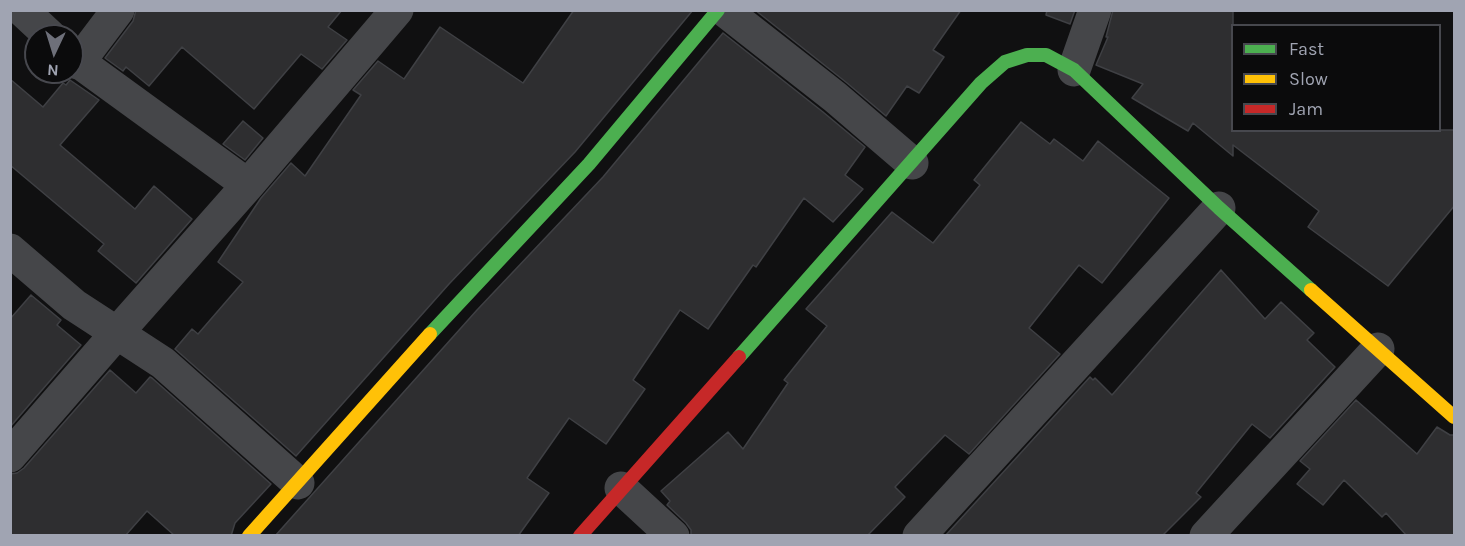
<!DOCTYPE html>
<html>
<head>
<meta charset="utf-8">
<style>
  body { margin:0 }
  #map { position:relative; width:1465px; height:546px; overflow:hidden; background:#101011; font-family:Karla,sans-serif }
  canvas { display:block }
  .frame { position:absolute; inset:0; border:12px solid #a0a4b2; pointer-events:none }
  .legend { position:absolute; left:1231px; top:24px; width:210px; height:108px; box-sizing:border-box; background:#0b0b0c; border:2px solid #47484e; margin:0; padding:8px 10px; list-style:none; font-size:18px; color:#a0a4b2 }
  .legend li { display:flex; align-items:center; gap:12px; height:30px }
  .legend b { width:30px; border:2px solid #47484e }
  .north { position:absolute; left:24px; top:24px; width:60px; height:60px; box-sizing:border-box; background:#0b0b0c; border:2px solid #47484e; border-radius:50%; rotate:184deg; font-size:16px; font-weight:700; line-height:24px; text-align:center; color:#a0a4b2 }
  .north::after { content:''; display:block; margin:auto; width:21px; height:27px; background:#6e707a; clip-path:polygon(50% 0,100% 100%,50% 72%,0 100%) }
</style>
</head>
<body>
<div id="map">
<canvas width="1465" height="546"></canvas>
<div class="frame"></div>
<ul class="legend">
<li><b style="height:8px;background:#4caf50"></b>Fast</li>
<li><b style="height:8px;background:#ffc107"></b>Slow</li>
<li><b style="height:8px;background:#c62828"></b>Jam</li>
</ul>
<div class="north">N</div>
</div>
<script>
const ctx = document.querySelector('canvas').getContext('2d');
ctx.lineJoin = 'round';
function paint(path, color) {
  ctx.fillStyle = color;
  ctx.fill(path, 'evenodd');
}
function poly(rows) {
  const path = new Path2D();
  for (const r of rows) {
    path.moveTo(r[0], r[1]);
    for (let i = 2; i < r.length; i += 2) path.lineTo(r[i], r[i + 1]);
  }
  return path;
}
function stroke(path, color, width, dash) {
  ctx.strokeStyle = color;
  ctx.lineWidth = width;
  ctx.lineCap = dash ? 'butt' : 'round';
  ctx.setLineDash(dash || []);
  ctx.stroke(path);
}
const building = poly([
  [136,10,342,10,328,27,347,40,322,69,301,54,254,109,182,47,149,86,126,67,123,71,105,58,133,21,136,10],
  [574,10,693,10,575,152,449,284,296,456,175,349,192,329,198,334,243,282,218,262,261,198,291,163,305,176,361,95,353,90,378,61,404,79,440,27,523,83,574,10],
  [755,10,961,10,933,50,944,57,919,93,907,86,886,116,847,83,755,10],
  [1047,10,1075,10,1070,24,1046,15,1047,10],
  [1113,10,1233,10,1233,130,1455,130,1455,205,1388,286,1308,227,1319,211,1233,145,1233,156,1193,123,1188,131,1132,98,1143,84,1096,65,1108,37,1106,37,1113,10],
  [723,33,823,112,865,147,845,175,863,189,833,222,804,198,756,267,753,265,708,329,680,310,633,380,645,389,606,444,569,418,527,478,549,493,518,536,275,536,477,310,603,177,723,33],
  [10,79,43,107,63,83,66,85,70,80,99,100,60,145,135,209,154,186,192,219,136,283,98,251,104,244,10,165,10,79],
  [243,121,263,138,245,160,223,144,243,121],
  [1021,122,1050,144,1054,139,1083,161,1098,141,1169,198,1102,283,1079,265,1029,328,1060,354,969,454,945,435,895,487,905,497,867,536,691,536,691,530,686,523,667,505,670,501,661,491,728,432,743,449,788,383,784,380,827,326,806,309,892,212,933,243,980,185,974,180,1021,122],
  [1221,270,1265,319,1281,302,1314,333,1307,340,1335,367,1270,438,1252,424,1196,493,1201,497,1162,536,945,536,1090,377,1093,380,1095,378,1112,395,1221,270],
  [31,295,61,320,57,325,81,345,10,427,10,319,31,295],
  [110,370,136,393,150,377,152,378,271,484,235,523,231,536,175,536,147,511,125,536,10,536,10,474,17,473,24,468,110,370],
  [1356,400,1417,454,1437,427,1450,435,1455,435,1455,536,1407,536,1386,513,1382,517,1344,480,1323,505,1297,484,1310,469,1300,461,1356,400]
]);
const street = poly([
  [22,10,50,36],
  [724,10,835,97,912,163],
  [72,57,248,185],
  [78,63,118,10],
  [1074,70,1095,10],
  [10,250,74,305,163,363,298,483],
  [10,456,116,334,248,185,397,10],
  [621,488,673,536],
  [919,536,1219,208],
  [1206,536,1378,349]
]);
const fast = poly([
  [430,334,589,164,718,10],
  [739,357,981,83,1005,62,1027,55,1046,55,1074,70,1219,208,1311,290]
]);
const slow = poly([
  [1311,290,1454,417],
  [249,536,430,334]
]);
const jam = poly([
  [580,536,739,357]
]);
paint(building, '#2e2e30');
stroke(building, '#3f4044', 1.5);
stroke(street, '#454649', 33);
stroke(fast, '#4caf50', 14);
stroke(slow, '#ffc107', 14);
stroke(jam, '#c62828', 14);
</script>
</body>
</html>
